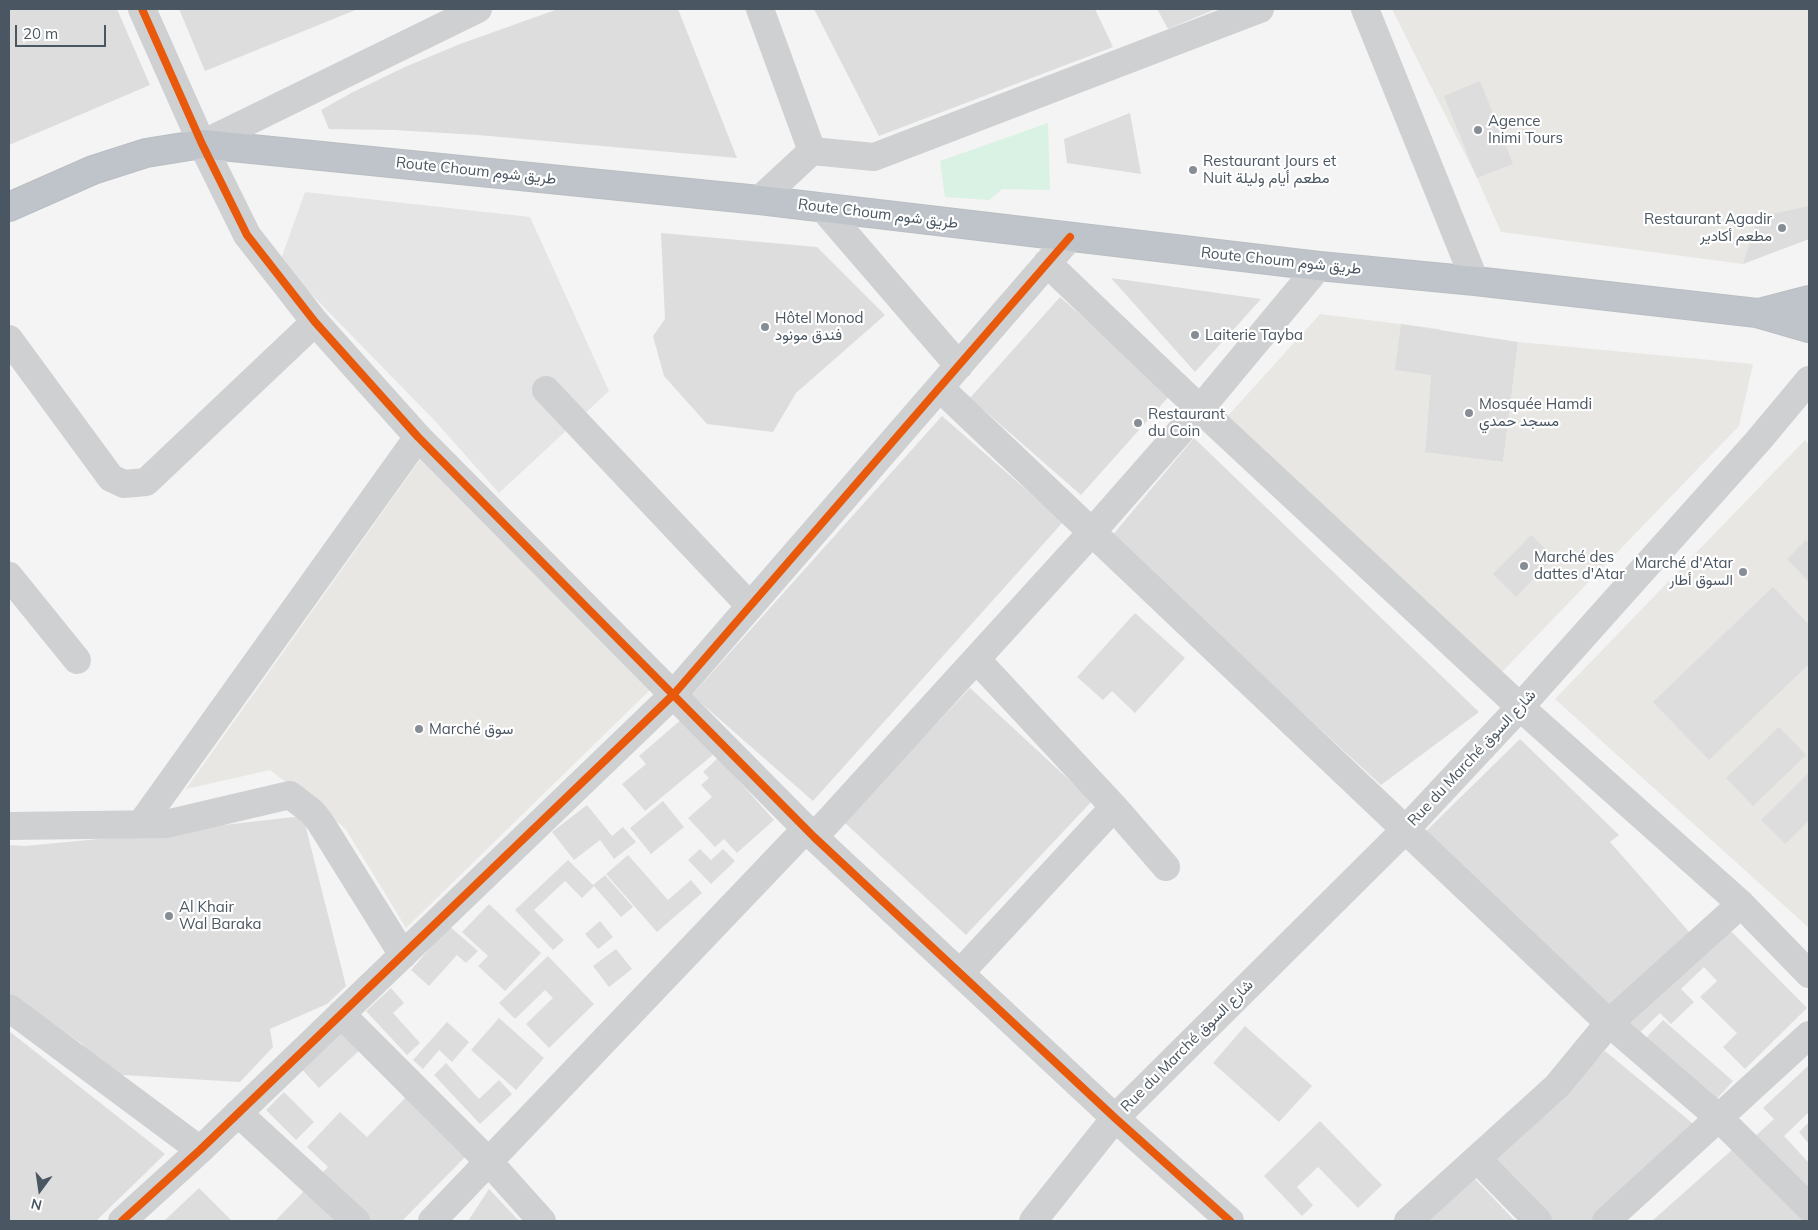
<!DOCTYPE html>
<html>
<head>
<meta charset="utf-8">
<style>
  body { margin:0 }
  #map { position:relative; width:1818px; height:1230px; overflow:hidden; background:#f4f4f4; font-family:Mulish,sans-serif }
  canvas { display:block }
  .frame { position:absolute; inset:0; border:10px solid #4a5661; pointer-events:none }
  .north { position:absolute; left:15px; top:1165px; width:50px; height:50px; -webkit-text-stroke:4px #fff; paint-order:stroke; rotate:194deg; font-size:14px; font-weight:700; line-height:20px; text-align:center; color:#4a5661 }
  .north::after { content:''; display:block; margin:auto; width:18px; height:22px; background:#4a5661; clip-path:polygon(50% 0,100% 100%,50% 72%,0 100%) }
  .scale { position:absolute; left:15px; top:25px; width:91px; height:22px; box-sizing:border-box; border:2px solid #4a5661; border-top:0; padding-left:6px; font-size:15px; line-height:18px; white-space:nowrap; color:#4a5661; -webkit-text-stroke:4px #fff; paint-order:stroke }
</style>
</head>
<body>
<div id="map">
<canvas width="1818" height="1230"></canvas>
<div class="frame"></div>
<div class="north">N</div>
<div class="scale">20 m</div>
</div>
<script>
const ctx = document.querySelector('canvas').getContext('2d');
ctx.lineJoin = 'round';
function paint(path, color) {
  ctx.fillStyle = color;
  ctx.fill(path, 'evenodd');
}
function poly(rows) {
  const path = new Path2D();
  for (const r of rows) {
    path.moveTo(r[0], r[1]);
    for (let i = 2; i < r.length; i += 2) path.lineTo(r[i], r[i + 1]);
  }
  return path;
}
function stroke(path, color, width, dash) {
  ctx.strokeStyle = color;
  ctx.lineWidth = width;
  ctx.lineCap = dash ? 'butt' : 'round';
  ctx.setLineDash(dash || []);
  ctx.stroke(path);
}
function label(font, color, halo, rows, align = 'center') {
  ctx.font = font + ' Mulish,Vazirmatn,sans-serif';
  ctx.lineWidth = 4.5;
  ctx.setLineDash([]);
  ctx.textBaseline = 'middle';
  ctx.strokeStyle = halo;
  ctx.fillStyle = color;
  for (const [text, x, y, turn = 0] of rows) {
    ctx.save();
    ctx.translate(x, y);
    ctx.rotate((+turn || 0) * Math.PI / 180);
    ctx.textAlign = isNaN(turn) ? turn : align;
    if (halo) ctx.strokeText(text, 0, 0);
    ctx.fillText(text, 0, 0);
    ctx.restore();
  }
}
const commercial = poly([
  [1392,9,1809,9,1809,239,1743,264,1501,232,1477,178],
  [1320,314,1440,329,1431,375,1425,451,1503,462,1518,342,1753,364,1739,426,1502,672,1224,420],
  [1805,440,1809,445,1809,928,1555,699],
  [421,458,652,688,406,928,345,828,270,770,186,789]
]);
const education = poly([
  [305,192,530,217,609,391,499,493,435,421,280,262]
]);
const green = poly([
  [1048,123,1050,190,1002,189,989,200,945,197,940,161]
]);
const building = poly([
  [9,9,117,9,150,85,9,145],
  [179,9,358,9,205,71],
  [558,9,678,9,737,158,478,135,394,130,329,129,321,110,353,92,405,67,460,44],
  [814,9,1095,9,1113,47,879,136],
  [1157,9,1216,9,1168,29],
  [1480,81,1513,164,1477,178,1444,96],
  [1130,113,1141,174,1067,163,1064,139],
  [1809,206,1809,239,1743,264,1758,217],
  [661,233,817,247,885,315,796,393,773,432,707,424,664,376,653,336,665,319],
  [1111,278,1261,299,1195,372],
  [1060,297,1171,394,1081,495,970,398],
  [1401,324,1518,342,1503,462,1425,452,1431,375,1395,370],
  [942,416,1063,522,813,801,692,695],
  [1194,438,1479,712,1381,785,1111,537],
  [1531,535,1554,557,1516,597,1493,574],
  [1806,540,1809,543,1809,582,1787,559],
  [1773,587,1809,625,1809,664,1709,760,1653,702],
  [1135,613,1185,658,1135,713,1112,691,1103,700,1077,677],
  [970,688,1092,801,966,935,844,822],
  [683,718,714,754,645,811,622,784,646,764,639,756],
  [1779,727,1806,755,1753,806,1726,778],
  [1520,739,1619,835,1610,842,1698,942,1615,1013,1422,835],
  [718,758,774,820,737,853,724,839,715,847,688,818,712,797,701,785,709,778,703,772],
  [1809,773,1809,821,1785,844,1761,820],
  [663,801,684,827,651,854,630,828],
  [587,805,612,836,623,827,636,842,614,859,600,840,574,860,552,832],
  [303,816,346,986,327,1004,270,1029,273,1047,240,1082,106,1074,82,1044,9,993,9,845,25,846,99,839],
  [700,849,711,860,723,849,735,861,711,884,688,860],
  [628,855,668,900,691,880,702,893,657,932,606,874],
  [568,860,594,886,582,898,565,881,534,910,564,940,553,950,515,910],
  [605,875,633,907,621,917,593,885],
  [489,904,541,953,505,991,478,966,488,956,462,932],
  [600,921,613,937,598,949,585,934],
  [1722,922,1807,1008,1745,1069,1723,1047,1737,1033,1700,997,1717,981,1704,967,1681,989,1694,1002,1671,1024,1660,1013,1635,1037,1619,1020],
  [449,926,478,951,466,963,457,955,429,986,411,970],
  [616,949,632,969,609,987,593,966],
  [548,956,594,1004,549,1048,526,1024,553,998,545,990,515,1019,499,1003],
  [391,988,404,1003,393,1013,420,1043,407,1055,366,1011],
  [499,1018,544,1058,516,1090,471,1050],
  [1663,1020,1733,1081,1714,1102,1644,1040],
  [447,1022,469,1042,452,1062,439,1050,423,1069,413,1060],
  [1245,1026,1312,1086,1279,1122,1213,1063],
  [344,1028,363,1047,319,1088,300,1067],
  [9,1031,165,1154,96,1221,9,1221],
  [1605,1051,1703,1132,1598,1221,1552,1221,1492,1163],
  [446,1063,479,1099,499,1080,512,1094,480,1124,434,1075],
  [1809,1065,1809,1112,1784,1136,1809,1163,1809,1194,1752,1139,1774,1119,1763,1108],
  [284,1092,314,1122,296,1140,266,1110],
  [411,1092,471,1151,402,1221,367,1221,320,1175,328,1167,307,1147,340,1112,367,1137],
  [1320,1121,1382,1185,1358,1208,1318,1167,1297,1187,1313,1205,1302,1216,1264,1176],
  [1809,1122,1809,1144,1799,1132],
  [1742,1141,1809,1221,1652,1221],
  [1474,1178,1515,1221,1428,1221],
  [308,1187,341,1221,275,1221],
  [199,1188,232,1221,164,1221],
  [489,1189,519,1221,468,1221]
]);
const minor = poly([
  [142,9,202,144,247,235,315,322,418,437,814,837,1115,1118,1230,1221],
  [760,9,812,151],
  [1365,9,1475,281],
  [202,144,478,9],
  [759,200,812,151,874,157,1260,9],
  [822,207,959,366],
  [1047,263,1200,409,1520,707,1741,904,1809,974],
  [9,339,111,478,124,484,146,482,315,322],
  [940,388,1609,1023,1719,1118,1809,1207],
  [546,390,750,606],
  [9,576,77,660],
  [976,659,1114,807,1166,867],
  [141,824,418,437],
  [9,826,166,824,290,795,312,812,320,822,403,955],
  [814,837,1092,532,1200,409,1319,266],
  [960,973,1114,807],
  [9,1008,200,1150],
  [341,1014,489,1162,542,1221],
  [238,1113,356,1221],
  [1478,1160,1538,1221],
  [122,1221,200,1150,674,694,1070,237],
  [432,1221,806,829],
  [1033,1221,1115,1118,1406,829,1520,707,1758,441,1809,380],
  [1408,1221,1557,1086,1609,1023,1741,904],
  [1606,1221,1809,1035]
]);
const highway = poly([
  [9,207,93,170,146,153,202,144,759,200,1319,266,1475,281,1757,313,1809,328],
  [1759,313,1809,300]
]);
const cycleway = poly([
  [142,9,202,144,247,235,315,322,418,437,814,837,1115,1118,1230,1221],
  [122,1221,200,1150,674,694,1070,237]
]);
const markers = [
  [1478,130,5,"#868d94"],
  [1193,170,5,"#868d94"],
  [1782,228,5,"#868d94"],
  [765,327,5,"#868d94"],
  [1195,335,5,"#868d94"],
  [1469,413,5,"#868d94"],
  [1138,423,5,"#868d94"],
  [1524,566,5,"#868d94"],
  [1743,572,5,"#868d94"],
  [419,729,5,"#868d94"],
  [169,916,5,"#868d94"]
];
const poiNames = [
  ["Agence",1488,121],
  ["Inimi Tours",1488,138],
  ["Restaurant Jours et",1203,161],
  ["Nuit مطعم أيام وليلة",1203,178],
  ["Restaurant Agadir",1772,219,"right"],
  ["مطعم أكادير",1772,236,"right"],
  ["Hôtel Monod",775,318],
  ["فندق مونود",775,335],
  ["Laiterie Tayba",1205,335],
  ["Mosquée Hamdi",1479,404],
  ["مسجد حمدي",1479,421],
  ["Restaurant",1148,414],
  ["du Coin",1148,431],
  ["Marché des",1534,557],
  ["dattes d'Atar",1534,574],
  ["Marché d'Atar",1733,563,"right"],
  ["السوق أطار",1733,580,"right"],
  ["Marché سوق",429,729],
  ["Al Khair",179,907],
  ["Wal Baraka",179,924]
];
const streetNames = [
  ["Route Choum طريق شوم",476,171,6],
  ["Route Choum طريق شوم",878,214,7],
  ["Route Choum طريق شوم",1281,261,6],
  ["Rue du Marché شارع السوق",1472,758,-47],
  ["Rue du Marché شارع السوق",1187,1046,-45]
];
paint(commercial, '#e8e7e3');
paint(education, '#e6e5e6');
paint(green, '#d9f2e3');
paint(building, '#ddddde');
stroke(highway, '#b9bec3', 30);
stroke(minor, '#ced0d2', 28);
stroke(highway, '#bec4c9', 28);
stroke(cycleway, '#e8590c', 8);
for (const [x, y, r, color] of markers) {
  const dot = new Path2D();
  dot.arc(x, y, r, 0, 2 * Math.PI);
  ctx.fillStyle = color;
  ctx.fill(dot);
  stroke(dot, '#fff', 2);
}
label('15px', '#4a5661', '#fff', poiNames, 'left');
label('15px', '#4a5661', '#fff', streetNames);
</script>
</body>
</html>
